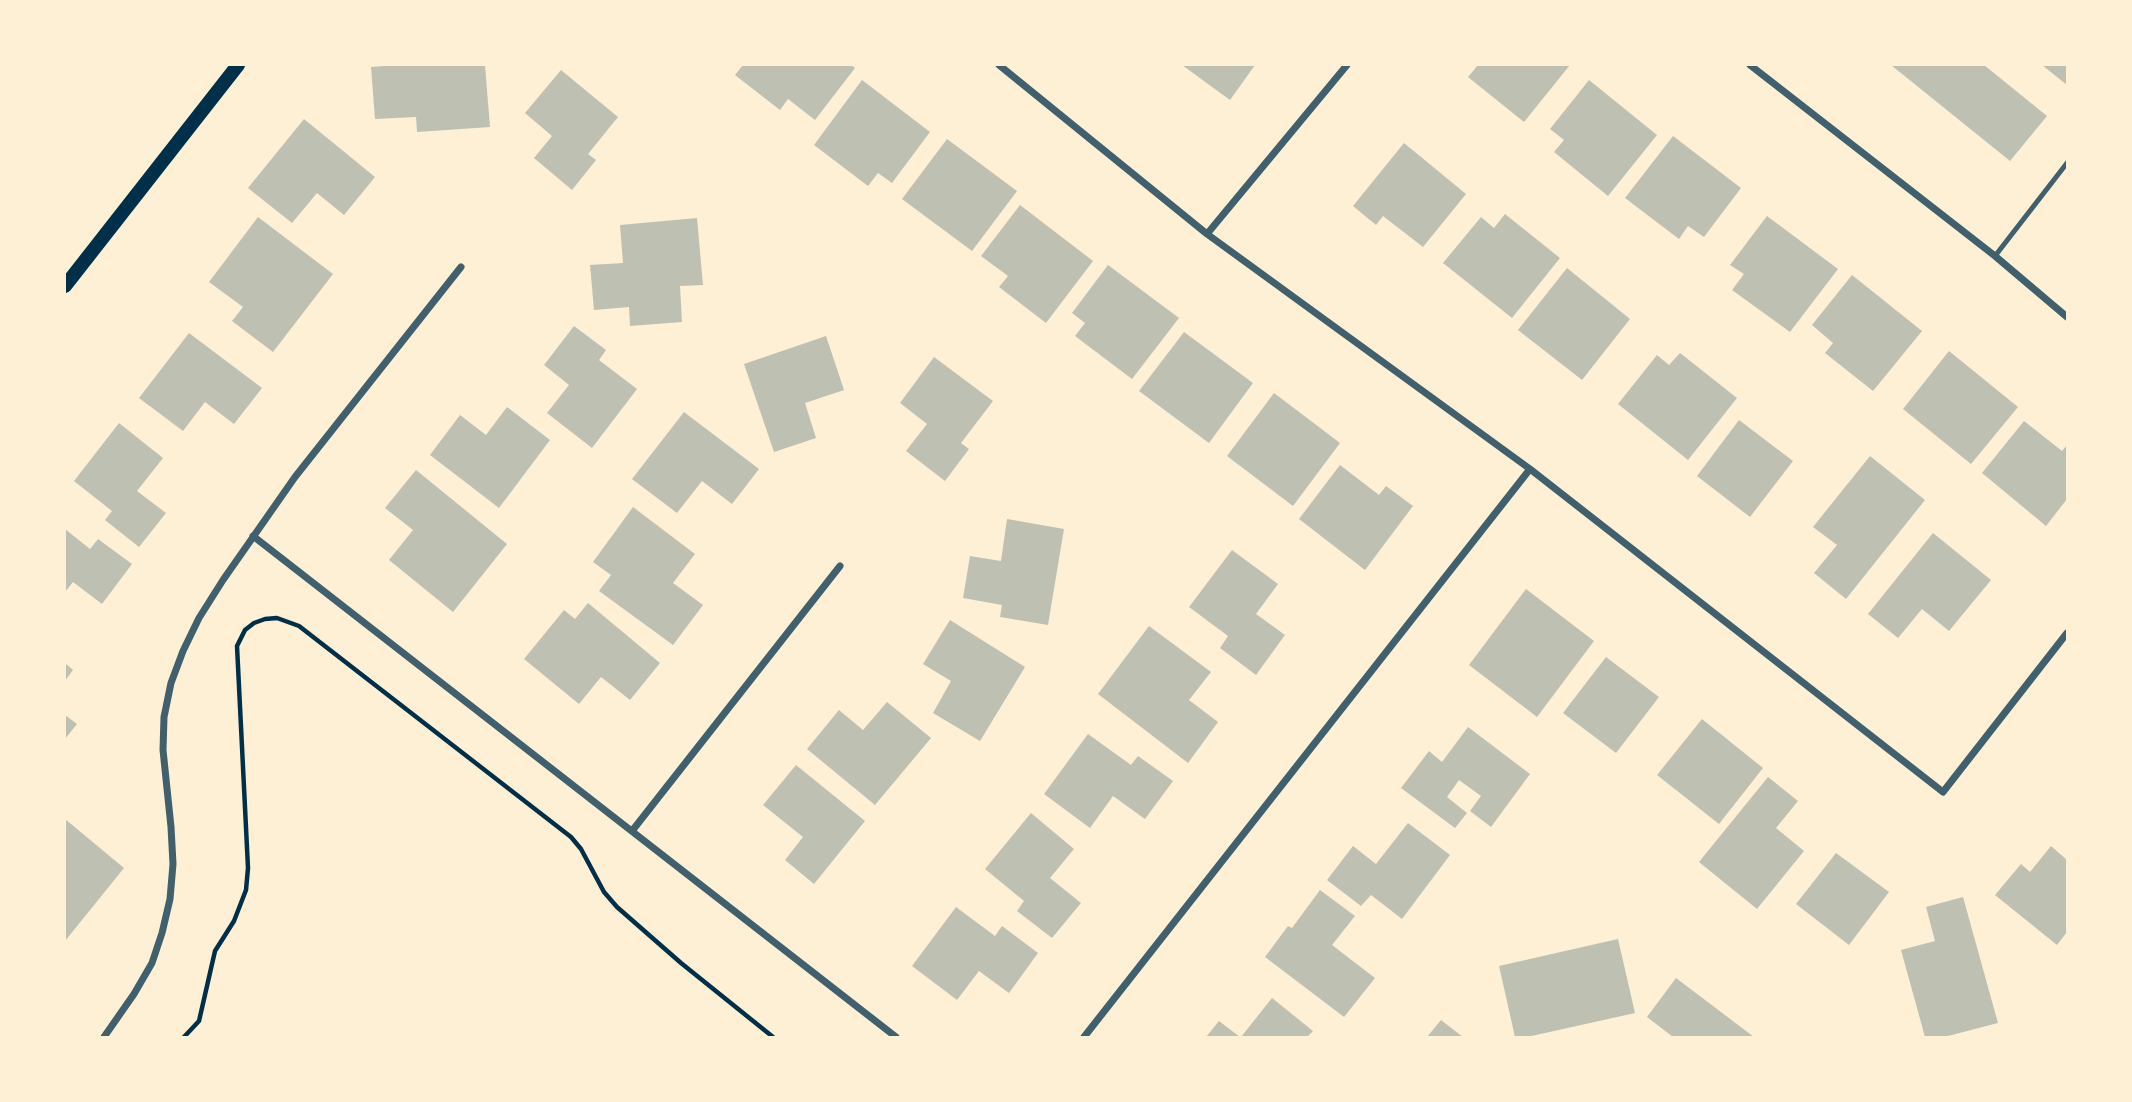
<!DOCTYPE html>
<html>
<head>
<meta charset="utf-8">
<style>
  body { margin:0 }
  #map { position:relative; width:2132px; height:1102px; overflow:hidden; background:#fdf0d5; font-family:Barlow,sans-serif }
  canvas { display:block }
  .frame { position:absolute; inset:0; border:66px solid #fdf0d5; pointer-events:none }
</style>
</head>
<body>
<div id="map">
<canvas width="2132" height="1102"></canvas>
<div class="frame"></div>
</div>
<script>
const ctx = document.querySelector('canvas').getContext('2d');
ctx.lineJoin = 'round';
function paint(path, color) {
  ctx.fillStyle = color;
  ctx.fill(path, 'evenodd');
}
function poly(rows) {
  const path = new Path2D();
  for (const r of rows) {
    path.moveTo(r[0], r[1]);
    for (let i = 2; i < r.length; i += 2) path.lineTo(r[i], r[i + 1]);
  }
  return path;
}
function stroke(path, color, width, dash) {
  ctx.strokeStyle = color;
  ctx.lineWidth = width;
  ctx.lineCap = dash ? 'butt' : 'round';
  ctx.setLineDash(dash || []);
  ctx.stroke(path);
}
const building = poly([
  [397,65,485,65,490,127,417,132,416,117,375,119,371,67],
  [743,65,851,65,855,68,815,120,788,99,780,110,735,75],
  [1182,65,1255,65,1230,100],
  [1478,65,1570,65,1524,122,1468,77],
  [1891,65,1984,65,2047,116,2010,161],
  [2042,65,2067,65,2067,85],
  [561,70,618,117,588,154,596,160,572,190,534,158,552,136,525,113],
  [862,80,930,132,892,183,878,173,868,186,814,145],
  [1589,80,1657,135,1608,196,1554,152,1564,140,1550,129],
  [304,119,375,177,344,215,317,193,292,223,248,188],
  [1673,136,1741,188,1704,237,1688,226,1679,239,1625,198],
  [947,139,1017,191,972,251,902,199],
  [1404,143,1466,194,1423,247,1383,216,1376,225,1353,206],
  [1020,205,1093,261,1046,323,999,287,1008,276,981,256],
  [1505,214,1560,258,1512,318,1443,263,1481,217,1494,228],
  [1767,216,1838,269,1790,332,1732,290,1744,274,1730,265],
  [258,217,333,274,273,352,232,321,243,307,209,282],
  [697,218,703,285,680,286,682,322,630,326,629,307,594,310,590,265,623,263,620,225],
  [1108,265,1179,318,1132,379,1075,336,1085,323,1072,313],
  [1567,268,1630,319,1582,380,1518,330],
  [1852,275,1922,331,1873,391,1825,353,1833,343,1812,325],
  [574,326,606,350,599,360,637,389,592,448,547,413,569,385,544,365],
  [1184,332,1253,383,1209,443,1139,391],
  [189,333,262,388,234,424,205,402,183,431,139,398],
  [826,336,844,390,805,403,816,438,774,452,744,364],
  [1949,351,2018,407,1971,464,1903,409],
  [1680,353,1737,398,1688,460,1618,404,1657,355,1669,365],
  [934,357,993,401,961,443,969,449,945,481,906,451,927,424,900,403],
  [1274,393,1340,443,1293,506,1227,456],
  [507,407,550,440,499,508,430,455,460,415,486,435],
  [684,412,759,469,732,504,702,481,677,513,632,479],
  [1739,420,1793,461,1750,517,1697,476],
  [2024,421,2062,451,2067,445,2067,499,2046,526,1982,473],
  [119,423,163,458,137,491,166,513,139,547,105,520,112,511,74,481],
  [1870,456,1925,500,1846,599,1814,573,1837,545,1813,527],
  [1340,465,1379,495,1386,486,1413,506,1365,570,1299,519],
  [416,470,507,544,453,612,389,560,413,530,385,508],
  [633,507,695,554,673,583,703,605,673,645,599,591,611,575,593,562],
  [1007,519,1064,529,1048,625,1000,617,1002,605,963,598,970,556,1001,561],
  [65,529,90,549,98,539,132,564,102,604,73,582,65,592],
  [1933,533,1991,580,1949,631,1922,609,1898,638,1868,614],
  [1232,550,1278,584,1256,614,1285,635,1256,675,1220,648,1228,636,1189,607],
  [1526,589,1594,641,1537,717,1469,665],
  [588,603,660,663,630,700,601,677,579,704,524,659,564,610,575,619],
  [950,620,1025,667,980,741,933,713,951,681,923,664],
  [1149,626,1211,672,1189,700,1218,722,1188,763,1098,694],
  [1606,657,1659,697,1616,753,1563,713],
  [65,663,73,670,65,681],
  [887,702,931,738,875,805,807,749,839,710,863,730],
  [65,715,77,724,65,739],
  [1702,719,1763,768,1719,824,1657,775],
  [1468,727,1530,774,1491,827,1470,811,1481,796,1459,780,1447,797,1467,813,1455,828,1401,788,1429,751,1442,762],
  [1088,734,1131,765,1138,756,1173,781,1145,819,1113,796,1090,828,1044,794],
  [796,765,865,821,814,884,785,860,803,837,763,805],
  [1768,777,1798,801,1776,828,1804,851,1757,909,1699,862],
  [1031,813,1074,849,1050,878,1081,903,1052,938,1017,911,1024,901,985,869],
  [65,819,124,868,65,941],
  [1408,823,1450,855,1402,919,1371,895,1361,906,1327,880,1353,846,1376,864],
  [2051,846,2067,860,2067,932,2057,945,1995,895,2021,864,2030,872],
  [1836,853,1889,892,1849,945,1796,904],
  [1320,890,1355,916,1332,945,1375,978,1344,1017,1265,957,1288,926,1292,928],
  [1963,897,1998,1023,1944,1037,1925,1037,1901,950,1935,941,1926,907],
  [956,907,995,936,1002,926,1038,953,1009,993,979,971,957,1000,912,966],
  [1618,939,1635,1013,1527,1037,1515,1037,1499,966],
  [1676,978,1754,1037,1673,1037,1647,1017],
  [1272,998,1313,1031,1307,1037,1241,1037],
  [1441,1020,1463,1037,1427,1037],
  [1219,1021,1240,1037,1206,1037]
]);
const path = poly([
  [184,1037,199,1021,215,951,234,921,246,890,248,868,237,646,245,630,254,623,265,619,277,618,299,626,571,837,581,849,604,892,617,907,681,963,773,1037]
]);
const service = poly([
  [1995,256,2067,163]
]);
const minor = poly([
  [999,65,1207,234,1530,469,1943,792,2067,633],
  [1750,65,1995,256,2067,317],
  [1207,234,1347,65],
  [253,536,896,1037],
  [632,831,840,566],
  [104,1037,134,994,152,963,162,933,170,899,173,864,171,827,163,750,164,717,171,683,183,651,199,618,223,580,295,477,461,267],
  [1084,1037,1530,469]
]);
const secondary = poly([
  [65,286,238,65]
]);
paint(building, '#bec0b2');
stroke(path, '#003049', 4.5);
stroke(service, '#3f606c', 5);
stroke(minor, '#3f606c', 7);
stroke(secondary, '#003049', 14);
</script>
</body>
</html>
